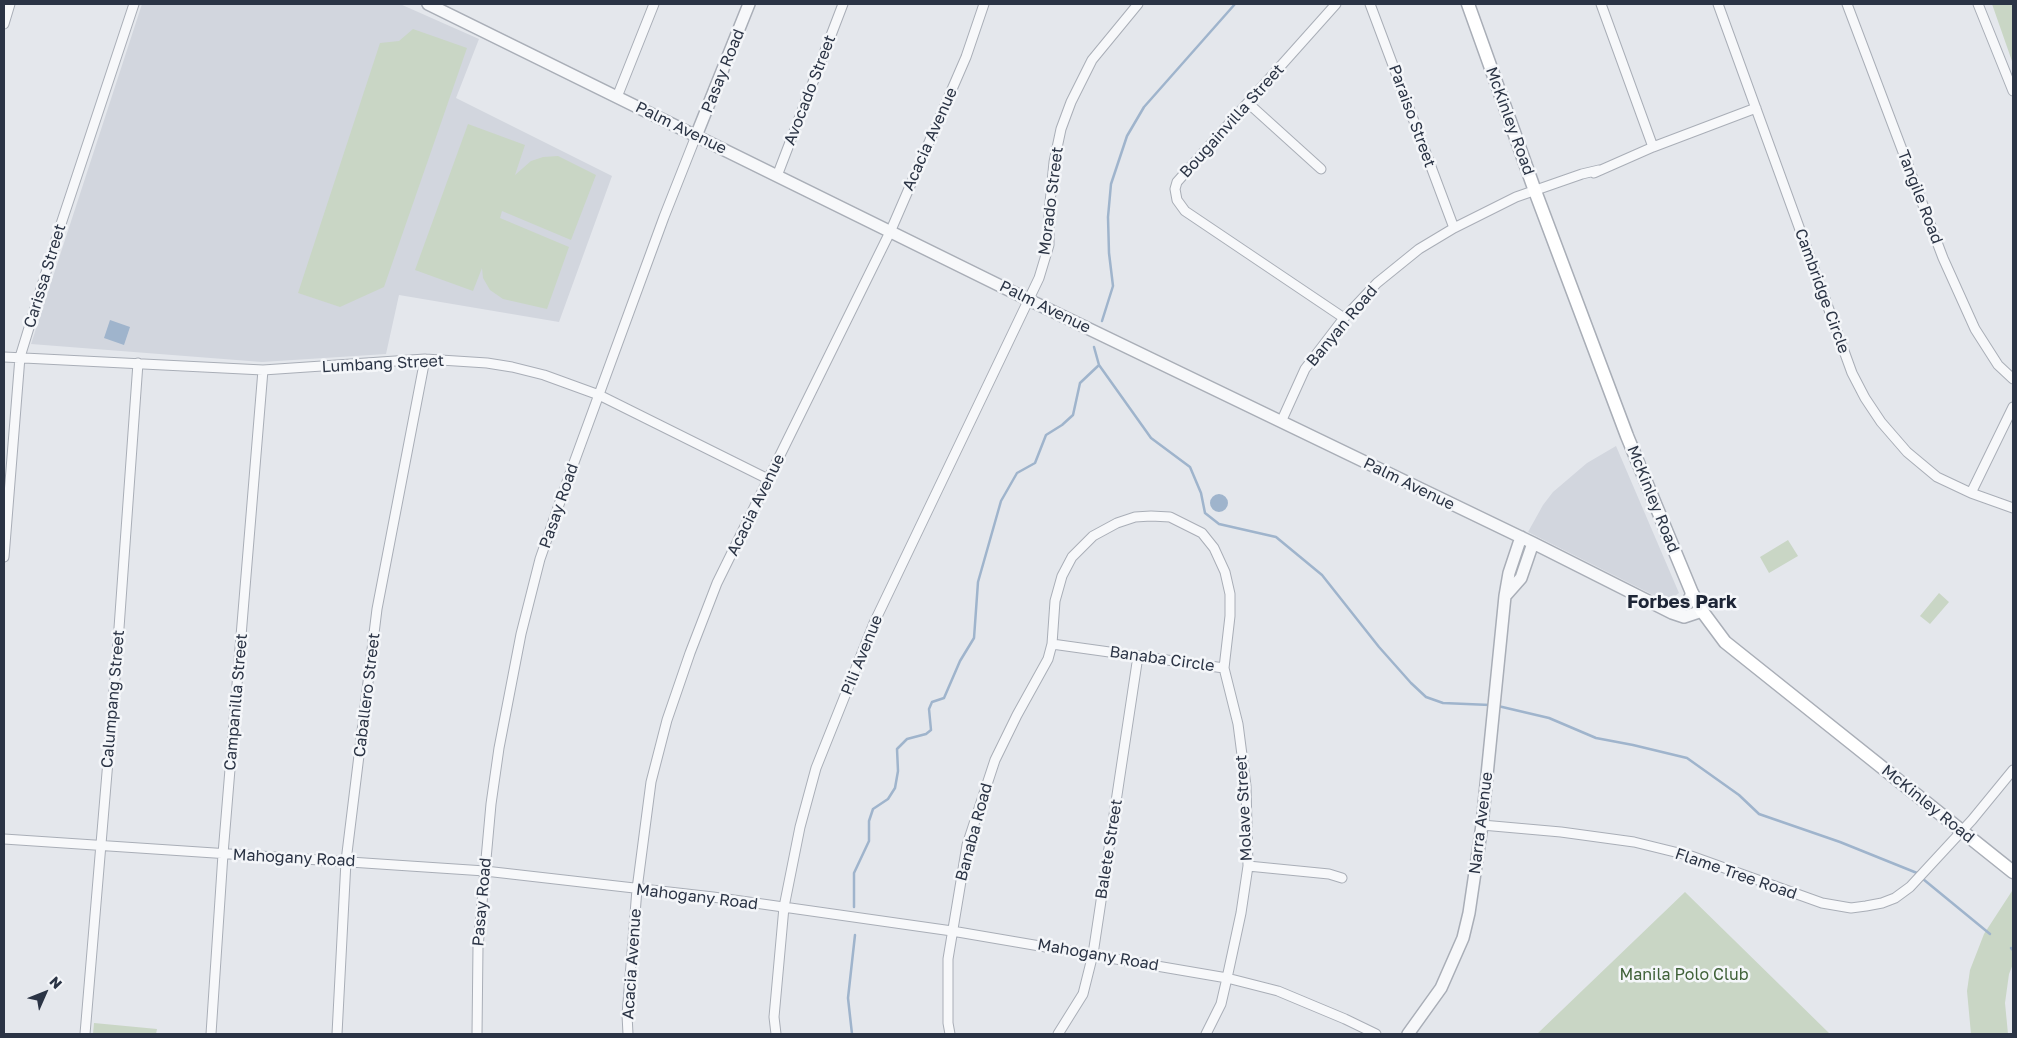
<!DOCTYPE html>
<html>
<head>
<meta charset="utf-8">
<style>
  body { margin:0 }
  #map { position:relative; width:2017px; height:1038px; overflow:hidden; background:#e4e7ec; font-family:"Golos Text",sans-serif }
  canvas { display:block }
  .frame { position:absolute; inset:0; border:5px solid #2b3445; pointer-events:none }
  .north { position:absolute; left:20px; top:968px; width:50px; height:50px; -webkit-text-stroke:4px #f4f6f9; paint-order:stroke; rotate:46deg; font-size:14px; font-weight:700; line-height:20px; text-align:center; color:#2b3445 }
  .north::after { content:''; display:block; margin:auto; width:18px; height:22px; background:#2b3445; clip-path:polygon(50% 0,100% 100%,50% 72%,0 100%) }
</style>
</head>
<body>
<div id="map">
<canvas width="2017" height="1038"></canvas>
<div class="frame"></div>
<div class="north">N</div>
</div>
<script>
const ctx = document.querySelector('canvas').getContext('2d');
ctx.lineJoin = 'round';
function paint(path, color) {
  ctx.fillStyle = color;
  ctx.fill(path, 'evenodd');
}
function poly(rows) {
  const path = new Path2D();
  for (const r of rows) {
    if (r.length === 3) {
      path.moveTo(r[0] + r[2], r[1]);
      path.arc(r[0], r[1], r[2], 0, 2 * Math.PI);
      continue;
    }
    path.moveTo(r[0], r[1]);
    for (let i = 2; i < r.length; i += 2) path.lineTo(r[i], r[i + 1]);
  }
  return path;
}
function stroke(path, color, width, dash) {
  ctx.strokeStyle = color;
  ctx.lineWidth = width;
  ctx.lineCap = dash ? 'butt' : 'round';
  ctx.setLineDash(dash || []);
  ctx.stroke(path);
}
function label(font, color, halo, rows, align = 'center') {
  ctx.font = font + ' "Golos Text",sans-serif';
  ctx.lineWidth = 5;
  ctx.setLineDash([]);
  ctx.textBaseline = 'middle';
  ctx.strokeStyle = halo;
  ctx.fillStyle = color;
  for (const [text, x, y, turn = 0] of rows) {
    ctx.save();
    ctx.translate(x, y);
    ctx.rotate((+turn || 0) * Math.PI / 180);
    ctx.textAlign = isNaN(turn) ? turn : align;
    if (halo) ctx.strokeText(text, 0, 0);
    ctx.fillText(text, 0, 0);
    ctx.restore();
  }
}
const built = poly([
  [142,4,400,4,479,39,456,98,612,176,559,322,399,295,386,354,262,362,31,344],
  [1616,446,1679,593,1667,602,1528,532,1543,505,1553,492,1587,463]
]);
const green = poly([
  [1992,4,2013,4,2013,64],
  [413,29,467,48,384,287,340,307,298,293,380,43,399,41],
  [468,124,525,145,515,175,531,161,543,157,558,156,596,175,571,240,502,211,500,218,569,247,547,309,503,299,490,290,483,278,482,268,473,291,415,270],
  [1788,540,1798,556,1769,573,1760,557],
  [1939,593,1949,602,1930,624,1920,616],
  [2012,891,2013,892,2013,964,2009,974,2005,1003,2008,1034,1971,1034,1967,991,1970,970,1984,934],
  [1685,892,1830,1034,1537,1034],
  [94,1023,157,1029,156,1034,93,1034]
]);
const water = poly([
  [110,320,130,327,124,345,104,338],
  [1219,503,9]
]);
const stream = poly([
  [1102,321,1113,286,1109,253,1108,217,1111,184,1127,136,1144,107,1235,4],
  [1094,347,1099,365,1151,438,1190,467,1201,493,1205,513,1219,524,1276,537,1322,575,1379,647,1411,683,1426,697,1443,703,1490,705],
  [1498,706,1549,718,1596,738,1633,745,1687,758,1739,795,1759,814,1840,842,1917,873],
  [1923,879,1990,934],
  [854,907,854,873,869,841,869,821,873,809,888,799,895,788,898,771,897,749,907,739,926,734,931,730,929,709,932,702,944,698,960,661,974,638,978,582,1001,501,1017,473,1035,463,1046,435,1062,425,1073,415,1080,383,1099,365],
  [2011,948,2013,950],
  [852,1034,848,998,855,935]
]);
const minor = poly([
  [1336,4,1177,182,1175,189,1177,200,1185,211,1344,318],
  [1370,4,1454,228],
  [1601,4,1653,147],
  [1718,4,1852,373,1865,398,1881,422,1907,452,1937,477,1971,493,2013,508],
  [1847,4,1943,258,1975,329,1998,365,2013,379],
  [1978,4,2013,91],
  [4,24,10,4],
  [617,97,654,4],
  [1248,103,1321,169],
  [1594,173,1653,147,1756,108],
  [777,176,843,4],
  [4,357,263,370,425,359,487,363,512,367,544,375,599,395,768,479],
  [1281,422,1305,369,1344,318,1377,283,1419,249,1454,228,1516,197,1582,174,1599,170],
  [1971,493,2013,407],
  [4,557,20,357,59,230,134,4],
  [1052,644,1224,668],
  [1482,825,1561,832,1634,842,1691,856,1822,903,1851,908,1866,906,1882,903,1895,898,1910,887,1972,820,2013,770],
  [4,839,485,871,713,897,952,931,1227,978,1278,991,1345,1019,1376,1034],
  [1248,866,1329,874,1342,878],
  [85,1034,118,642,138,363],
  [211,1034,223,854,263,370],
  [337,1034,346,861,377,609,425,359],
  [477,1034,478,947,491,804,499,748,521,634,540,559,568,479,664,217,696,136],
  [628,1034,627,1015,637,889,651,782,667,720,690,653,717,583,891,230,966,57,984,4],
  [776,1034,774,1017,784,907,800,827,816,768,874,623,1039,278,1049,245,1049,213,1054,162,1061,129,1071,102,1092,60,1138,4],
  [950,1034,948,1023,948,959,967,845,995,760,1017,715,1048,659,1052,644,1055,601,1062,576,1072,557,1093,536,1117,523,1135,517,1151,516,1170,517,1202,533,1214,548,1225,572,1230,594,1230,616,1224,668,1238,724,1246,786,1248,866,1241,913,1227,978,1221,1004,1206,1034],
  [1058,1034,1083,994,1093,954,1138,656]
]);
const tertiary = poly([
  [428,4,1029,300,1533,543,1672,613,1684,617,1702,611],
  [696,136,749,4],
  [1506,595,1521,578,1533,543],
  [1665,607,1680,607,1687,604,1692,593],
  [1408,1034,1441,988,1463,938,1469,913,1482,825,1505,596,1509,573,1521,537]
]);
const secondary = poly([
  [1468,4,1535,191,1627,436,1692,593,1702,611,1725,642,2013,872]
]);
const streetNames = [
  ["Pasay Road",723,71,-68],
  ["Avocado Street",810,90,-69],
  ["Paraiso Street",1412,116,70],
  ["Bougainvilla Street",1232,121,-48],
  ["McKinley Road",1510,121,70],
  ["Palm Avenue",681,128,26],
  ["Acacia Avenue",930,139,-66],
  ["Tangile Road",1920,197,69],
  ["Morado Street",1051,201,-83],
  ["Carissa Street",45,276,-73],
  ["Cambridge Circle",1822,291,70],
  ["Palm Avenue",1045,307,26],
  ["Banyan Road",1342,326,-50],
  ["Lumbang Street",383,364,-3],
  ["Palm Avenue",1409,484,26],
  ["McKinley Road",1653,499,68],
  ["Acacia Avenue",756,505,-64],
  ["Pasay Road",559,506,-71],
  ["Pili Avenue",862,655,-68],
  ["Banaba Circle",1162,659,8],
  ["Caballero Street",367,695,-83],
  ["Calumpang Street",113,699,-85],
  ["Campanilla Street",236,702,-85],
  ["McKinley Road",1928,804,39],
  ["Molave Street",1244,808,-93],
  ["Narra Avenue",1481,823,-83],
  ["Banaba Road",974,832,-75],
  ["Balete Street",1109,849,-81],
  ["Mahogany Road",294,858,3],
  ["Flame Tree Road",1736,874,19],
  ["Mahogany Road",697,897,7],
  ["Pasay Road",482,902,-85],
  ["Mahogany Road",1098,955,10],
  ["Acacia Avenue",632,964,-86]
];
const parkNames = [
  ["Manila Polo Club",1684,975]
];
const quarterNames = [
  ["Forbes Park",1682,602]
];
paint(built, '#d2d6de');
paint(green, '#c9d6c5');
paint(water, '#9fb4cc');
stroke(stream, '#9fb4cc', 2.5);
stroke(minor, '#a9aeb7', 11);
stroke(tertiary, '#a9aeb7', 14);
stroke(secondary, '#a9aeb7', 15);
stroke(minor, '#f7f8fa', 9);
stroke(tertiary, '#f7f8fa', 11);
stroke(secondary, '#fff', 12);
label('16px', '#2b3445', '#f4f6f9', streetNames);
label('16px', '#3f6138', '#f4f6f9', parkNames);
label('bold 19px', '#1d2536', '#f4f6f9', quarterNames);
</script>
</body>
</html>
